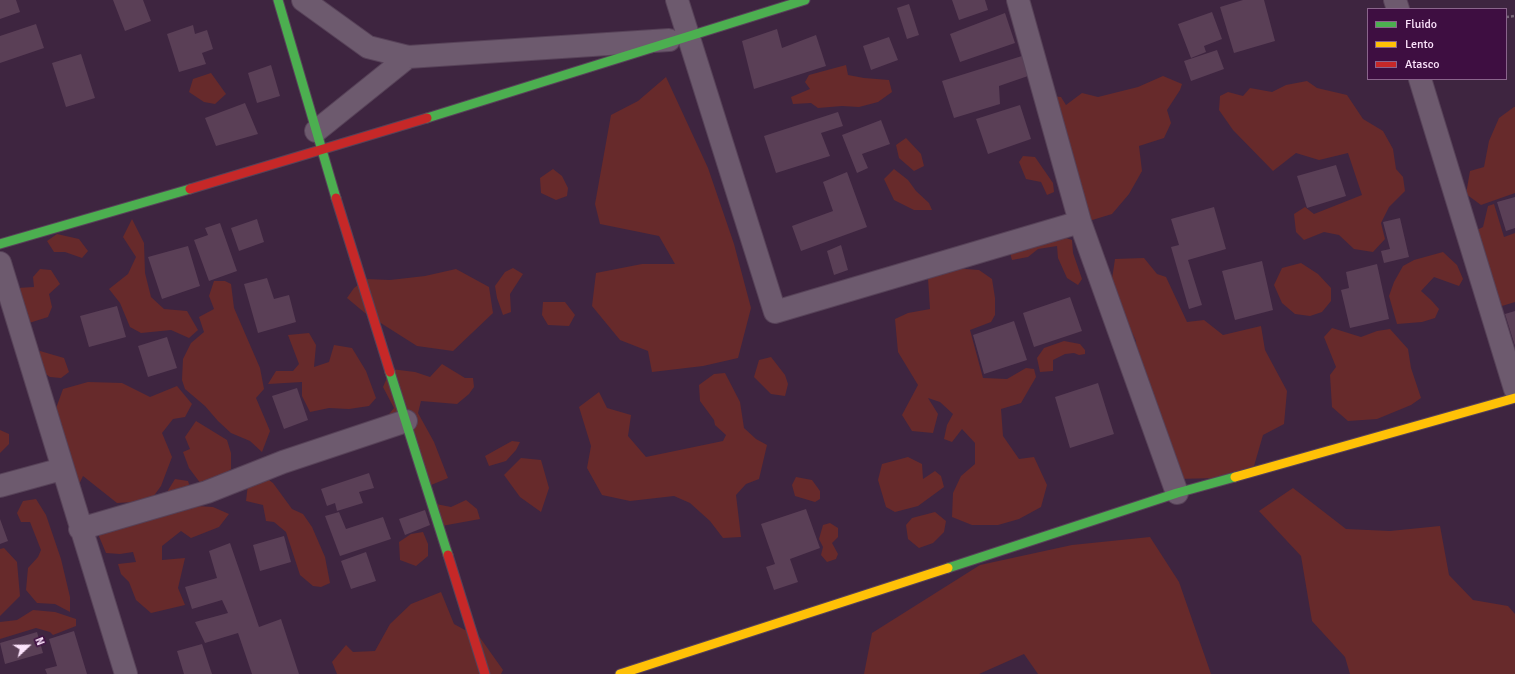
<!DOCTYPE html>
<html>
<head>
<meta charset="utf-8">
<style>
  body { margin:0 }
  #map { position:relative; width:1515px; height:674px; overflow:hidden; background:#3e2540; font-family:Signika,sans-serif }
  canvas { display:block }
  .legend { position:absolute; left:1367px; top:8px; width:140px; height:72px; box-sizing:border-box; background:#3e0e41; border:1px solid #8a648c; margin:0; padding:5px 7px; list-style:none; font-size:12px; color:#fce4fc }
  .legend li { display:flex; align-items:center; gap:8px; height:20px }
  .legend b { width:20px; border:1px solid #8a648c }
  .north { position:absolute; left:8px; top:626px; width:40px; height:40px; -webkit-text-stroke:3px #3e0e41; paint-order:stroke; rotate:68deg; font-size:11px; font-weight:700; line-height:16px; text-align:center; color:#fce4fc }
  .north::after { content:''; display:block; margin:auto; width:14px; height:18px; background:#fce4fc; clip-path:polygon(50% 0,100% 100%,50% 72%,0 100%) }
</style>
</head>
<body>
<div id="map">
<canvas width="1515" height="674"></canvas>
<ul class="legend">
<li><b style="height:5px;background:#4caf50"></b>Fluido</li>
<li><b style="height:5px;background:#ffc107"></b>Lento</li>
<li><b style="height:5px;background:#c62828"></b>Atasco</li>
</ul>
<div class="north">N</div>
</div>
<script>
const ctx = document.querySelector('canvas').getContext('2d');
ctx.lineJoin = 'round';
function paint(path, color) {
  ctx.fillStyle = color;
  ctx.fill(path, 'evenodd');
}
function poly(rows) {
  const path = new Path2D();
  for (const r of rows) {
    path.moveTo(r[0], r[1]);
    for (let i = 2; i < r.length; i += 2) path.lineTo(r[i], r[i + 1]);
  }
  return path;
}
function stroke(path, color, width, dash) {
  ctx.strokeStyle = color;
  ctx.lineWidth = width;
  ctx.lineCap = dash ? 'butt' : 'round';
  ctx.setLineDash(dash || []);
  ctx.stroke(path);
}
const green = poly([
  [846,65,848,75,864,78,889,80,892,92,878,102,859,107,842,106,818,108,811,103,793,104,791,97,810,89,805,82,809,75],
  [211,73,226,94,215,104,204,102,189,92,193,79],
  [1163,76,1182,84,1180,90,1167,110,1171,123,1164,138,1139,146,1142,171,1129,194,1112,214,1089,221,1069,166,1071,147,1060,144,1049,96,1061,97,1066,105,1082,93,1098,97,1138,87],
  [666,77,708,168,734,244,751,308,738,358,703,366,652,372,648,351,620,340,592,306,596,273,642,264,675,264,659,236,600,224,595,204,611,115,638,101],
  [1307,81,1317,88,1347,95,1363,119,1383,131,1393,149,1396,169,1403,177,1405,191,1389,207,1381,223,1385,239,1373,252,1354,249,1339,235,1324,232,1304,240,1296,232,1294,214,1305,207,1314,214,1362,195,1348,153,1319,160,1296,153,1273,171,1233,130,1219,110,1220,96,1228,92,1243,96,1250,88,1272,92,1286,85],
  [1514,107,1515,107,1515,193,1481,205,1466,194,1470,171,1484,167,1489,141,1499,118],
  [906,138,921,154,924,166,914,171,899,158,896,145],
  [1023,156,1035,157,1053,183,1054,192,1047,195,1041,182,1026,179,1019,162],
  [553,169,562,176,568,188,567,196,556,200,541,193,540,178],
  [894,169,908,180,916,191,929,203,932,210,914,210,894,200,884,179],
  [1494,204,1504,237,1515,233,1515,302,1502,306,1469,269,1457,240,1483,227,1488,206],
  [132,219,144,243,145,273,151,297,164,309,187,311,198,330,189,338,171,330,141,333,130,327,120,303,109,289,128,274,136,257,123,237],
  [57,234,79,239,88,251,82,258,65,252,54,252,47,241],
  [1063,237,1072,240,1073,253,1082,279,1078,285,1067,278,1058,258,1057,246,1038,249,1028,257,1012,260,1009,250],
  [1443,252,1457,265,1463,279,1459,286,1434,277,1421,291,1431,300,1439,309,1435,318,1422,322,1397,324,1389,296,1394,282,1403,266,1414,260],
  [1144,258,1157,274,1166,277,1187,322,1204,320,1223,335,1261,326,1265,350,1287,391,1284,424,1263,435,1254,466,1217,478,1176,479,1137,369,1136,341,1116,298,1112,279,1115,259],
  [1301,263,1318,274,1331,288,1331,301,1322,312,1310,316,1295,314,1282,303,1274,285,1282,268],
  [513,268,523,274,510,294,511,312,503,315,497,298,495,286,505,272],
  [952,268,979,270,992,279,995,298,995,315,991,322,970,330,983,378,1007,379,1026,368,1034,369,1036,377,1021,403,1001,409,1003,436,1019,459,1034,457,1047,485,1041,507,1019,519,998,525,972,525,952,517,953,493,961,476,975,464,975,443,962,429,952,442,944,439,947,425,953,414,940,402,928,398,938,414,933,433,912,431,902,415,918,385,898,352,895,319,908,313,930,309,928,278,944,274],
  [40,269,51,270,60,284,49,294,52,307,48,317,29,323,17,288,34,287,33,277],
  [456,269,489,287,493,313,453,351,417,346,365,313,347,298,354,288,366,279,390,280,425,276],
  [214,281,225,281,231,284,234,308,260,368,264,389,256,398,270,431,262,452,250,441,231,433,218,421,205,406,185,389,182,380,183,359,191,343,204,332,199,317,214,309,209,296],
  [543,302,565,302,575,315,569,326,548,325,542,315],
  [1332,328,1361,337,1377,331,1390,329,1408,349,1411,368,1421,398,1411,405,1377,419,1348,421,1332,407,1330,375,1336,367,1324,337],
  [309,333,316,345,314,367,329,362,334,345,352,348,366,371,376,398,369,406,349,409,329,408,310,412,302,396,302,382,268,384,276,371,293,371,299,364,288,335],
  [1064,341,1080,344,1085,350,1085,354,1079,355,1074,353,1065,354,1053,360,1053,371,1040,372,1037,358,1044,348],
  [40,351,64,358,69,372,61,378,50,377,41,371,37,361],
  [771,357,785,375,788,384,785,396,771,394,754,377,759,360],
  [442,364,465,378,473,378,474,387,469,394,457,404,421,401,418,413,434,442,448,478,431,485,405,433,386,418,394,408,383,387,391,369,415,372,430,377],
  [725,373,740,402,744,428,756,439,767,445,759,479,746,484,736,495,741,537,723,538,710,521,690,503,674,496,630,501,602,495,587,468,591,446,579,407,599,392,607,408,631,415,628,436,646,457,723,441,726,435,715,425,714,420,700,401,699,385,714,374],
  [88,382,122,383,150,397,177,386,192,404,185,417,173,419,162,433,172,457,161,486,150,501,117,503,83,476,75,493,55,411,63,389],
  [196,421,227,440,231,453,231,469,222,477,201,484,189,468,183,452,190,449,185,437],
  [0,430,9,434,9,444,0,453],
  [512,441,520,442,516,450,506,461,489,466,485,456],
  [908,457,922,464,923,479,935,471,941,476,944,487,918,506,895,512,886,507,878,480,882,464],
  [521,458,541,460,549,488,541,512,520,497,504,475],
  [258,472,273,483,292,509,303,514,312,527,325,557,330,583,321,587,313,586,300,575,286,532,274,522,266,521,263,505,246,501,248,484],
  [796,477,812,480,820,491,820,499,815,502,795,496,792,485],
  [175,479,188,481,196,506,213,507,229,514,219,527,191,538,181,531,162,546,162,560,185,558,178,588,185,605,151,613,136,600,129,582,121,574,118,564,136,562,133,552,120,554,106,553,98,534,167,499,167,492],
  [1293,488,1346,529,1390,531,1440,526,1449,575,1473,600,1508,606,1515,614,1515,674,1350,674,1345,657,1312,621,1301,556,1259,511],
  [36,499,46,515,61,559,70,597,70,612,55,604,37,603,26,590,28,568,38,557,41,550,30,522,21,522,17,513,23,501],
  [466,500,477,509,480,519,436,527,436,504,451,507],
  [935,512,946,521,944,532,933,543,919,548,908,539,906,525,912,518],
  [830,523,838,528,838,537,832,543,838,554,836,559,827,562,821,555,823,547,819,539,823,525],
  [423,532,428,544,428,556,416,566,400,560,399,542,411,534],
  [1150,537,1179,582,1211,674,1038,674,1024,654,979,674,864,674,872,633,980,565,1072,545],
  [4,548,17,562,20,596,0,616,0,549],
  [441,592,454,624,465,630,476,632,503,670,501,674,337,674,332,662,346,645,353,652,375,651,390,624,411,604],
  [33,610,55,612,76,619,76,626,53,635,50,632,36,628,0,639,0,622,17,620]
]);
const building = poly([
  [0,0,16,0,20,12,0,19],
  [113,0,143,0,151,21,125,31],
  [952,0,985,0,988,10,959,20],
  [1243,0,1264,0,1275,41,1234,53,1220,7],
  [909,4,919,35,907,39,897,8],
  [1212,12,1222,39,1204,46,1206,52,1191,58,1178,24],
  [1005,13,1015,43,960,62,950,34],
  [36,24,44,48,0,63,0,36],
  [193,25,195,34,207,30,213,49,202,53,206,64,179,72,167,34],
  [777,29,782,48,816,35,826,66,754,89,742,41],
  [889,37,898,60,871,70,863,46],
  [1217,50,1224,69,1191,81,1184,61],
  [81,54,95,98,66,107,52,63],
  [1022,56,1028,76,999,86,1000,104,954,118,942,81],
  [271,65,280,96,257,103,248,73],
  [245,103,258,134,216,146,205,118],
  [1020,105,1031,139,988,154,976,119],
  [838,112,843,126,821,133,830,156,776,173,764,136],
  [881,120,890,144,862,154,868,168,857,173,842,135],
  [1336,165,1346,196,1307,208,1297,176],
  [847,172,867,227,801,251,792,226,833,211,823,182],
  [1515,197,1515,228,1506,231,1497,202],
  [1214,207,1226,249,1188,260,1202,305,1189,309,1171,247,1179,245,1171,219],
  [1400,218,1409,257,1384,263,1381,251,1390,249,1383,222],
  [257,219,264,242,239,251,231,228],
  [220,223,237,271,209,281,194,240,208,235,205,228],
  [841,245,848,270,834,275,827,251],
  [188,246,200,286,162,299,148,257],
  [1262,261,1273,310,1235,320,1222,271],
  [1377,264,1389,319,1350,328,1341,290,1349,288,1346,272],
  [267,278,274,299,289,295,296,322,258,333,244,284],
  [1070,297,1082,331,1034,347,1023,313],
  [117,306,126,337,89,347,80,316],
  [1515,311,1515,346,1505,314],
  [1014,321,1027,360,984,374,973,335],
  [167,337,177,368,148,377,138,346],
  [1098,383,1114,434,1070,448,1055,397],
  [297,388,308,420,284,429,272,396],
  [369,473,374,488,359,492,363,503,337,511,335,503,327,506,321,489],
  [806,509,820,548,790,559,798,582,774,590,766,567,775,564,761,524],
  [425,510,430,525,405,535,399,519],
  [339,512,346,529,383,517,391,539,340,556,325,516],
  [0,519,8,541,0,544],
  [284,536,291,562,260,571,253,545],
  [230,543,259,627,281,619,299,674,252,674,238,633,205,643,195,622,228,613,222,600,192,609,185,587,217,578,209,551],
  [366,552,376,581,351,589,341,561],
  [74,631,87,674,47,674,45,669,57,666,49,639],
  [37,632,43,653,5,664,0,643],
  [202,644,212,674,184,674,177,651]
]);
const path = poly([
  [1506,17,1515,16]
]);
const street = poly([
  [303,0,368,47,408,57,669,40],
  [677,0,775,312,1080,222],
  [1018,0,1080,222,1177,493],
  [1395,0,1398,9],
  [1420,79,1515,389],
  [316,131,408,57],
  [0,263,126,674],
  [0,486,62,469],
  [80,529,207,492,283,462,406,421]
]);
const fast = poly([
  [278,0,336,198],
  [427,118,805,0],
  [0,244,190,189],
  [390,372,448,555],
  [948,568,1177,493,1235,477]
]);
const slow = poly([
  [1235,477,1515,398],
  [620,674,948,568]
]);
const jam = poly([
  [190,189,427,118],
  [336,198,390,372],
  [448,555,485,674]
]);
paint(green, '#672a2b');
paint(building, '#5a3f56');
stroke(street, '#574258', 24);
stroke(fast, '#574258', 11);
stroke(slow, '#574258', 11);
stroke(jam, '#574258', 11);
stroke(path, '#766577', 2.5, [3, 2]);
stroke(street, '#6d5a6e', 22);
stroke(fast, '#4caf50', 9);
stroke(slow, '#ffc107', 9);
stroke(jam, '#c62828', 9);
</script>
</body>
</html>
